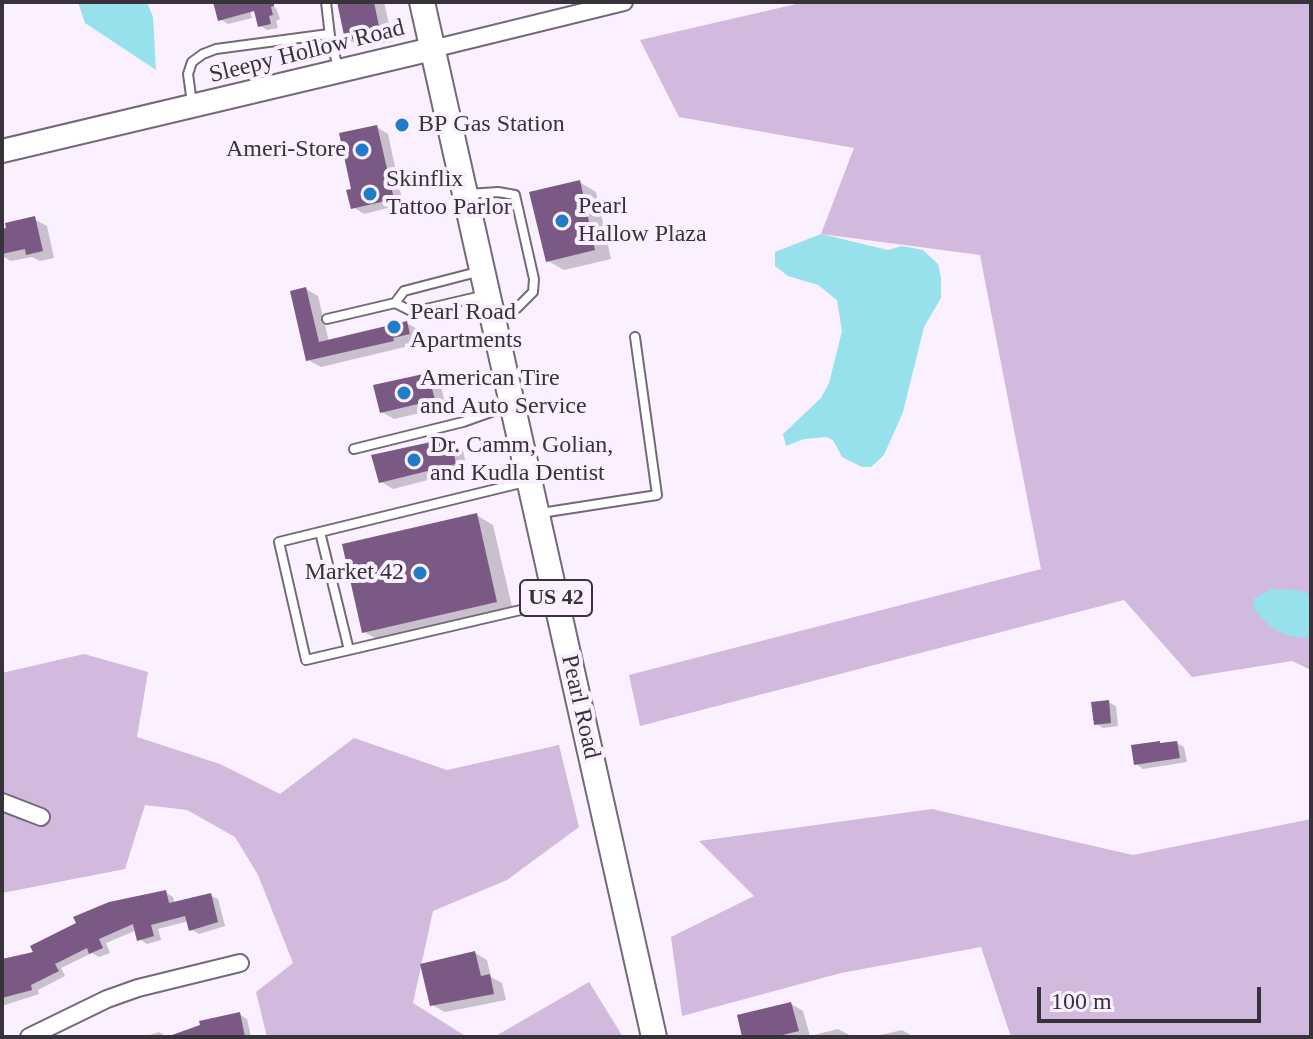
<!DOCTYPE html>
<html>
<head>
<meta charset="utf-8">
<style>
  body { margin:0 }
  #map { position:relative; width:1313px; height:1039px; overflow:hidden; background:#faf0ff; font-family:"Times New Roman",serif }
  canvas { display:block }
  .frame { position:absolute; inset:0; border:4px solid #38333a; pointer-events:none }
  .scale { position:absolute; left:1037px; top:987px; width:224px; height:36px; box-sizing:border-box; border:4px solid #38333a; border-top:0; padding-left:10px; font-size:24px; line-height:28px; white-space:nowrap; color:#38333a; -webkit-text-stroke:6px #faf0ff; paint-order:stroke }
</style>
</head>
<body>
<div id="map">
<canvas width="1313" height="1039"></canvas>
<div class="frame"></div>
<div class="scale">100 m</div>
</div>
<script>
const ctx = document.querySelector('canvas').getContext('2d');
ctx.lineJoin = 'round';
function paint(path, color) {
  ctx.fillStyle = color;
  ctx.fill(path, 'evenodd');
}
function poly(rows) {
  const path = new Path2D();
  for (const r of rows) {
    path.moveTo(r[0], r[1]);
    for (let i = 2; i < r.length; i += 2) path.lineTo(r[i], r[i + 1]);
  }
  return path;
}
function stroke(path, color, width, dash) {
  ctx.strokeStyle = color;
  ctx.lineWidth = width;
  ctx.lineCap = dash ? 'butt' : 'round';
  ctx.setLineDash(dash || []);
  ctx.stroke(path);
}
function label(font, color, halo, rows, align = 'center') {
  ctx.font = font + ' "Times New Roman",serif';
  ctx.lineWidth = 8;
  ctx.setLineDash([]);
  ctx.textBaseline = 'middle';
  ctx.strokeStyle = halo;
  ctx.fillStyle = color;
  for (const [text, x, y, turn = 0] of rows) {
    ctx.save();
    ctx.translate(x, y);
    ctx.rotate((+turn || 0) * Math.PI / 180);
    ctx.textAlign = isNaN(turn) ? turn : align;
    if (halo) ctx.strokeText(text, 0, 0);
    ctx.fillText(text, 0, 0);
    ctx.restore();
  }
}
const green = poly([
  [805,2,1311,2,1311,670,1292,661,1192,677,1124,600,640,726,629,675,1041,569,980,255,821,234,854,148,679,117,640,40],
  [84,654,148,672,137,737,220,764,280,794,354,738,447,770,559,745,579,827,507,880,433,911,413,1003,467,1037,267,1037,256,992,293,963,258,875,235,837,187,810,145,805,125,869,2,893,2,673],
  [932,809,1133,855,1311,819,1311,1037,1011,1037,981,947,841,973,682,1016,671,937,754,896,699,841],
  [589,982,623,1037,494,1037]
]);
const water = poly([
  [78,2,147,2,153,17,156,70,85,23],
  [821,234,888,250,902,246,923,250,938,264,941,278,941,298,924,327,903,412,884,455,871,467,862,467,842,457,833,440,826,437,804,439,786,446,783,434,821,398,829,383,842,331,837,300,818,285,788,276,775,266,775,252],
  [1272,589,1299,590,1309,594,1311,634,1304,638,1285,635,1268,625,1254,609,1254,598]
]);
const shadow = poly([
  [215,2,248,2,252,18,228,24,220,19],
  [339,2,384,2,393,42,360,46,347,39],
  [269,3,276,8,280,19,276,21,278,28,267,30,259,25],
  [377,127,388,134,403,204,364,214,353,207,353,190],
  [579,182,596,192,611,259,564,270,548,261],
  [34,219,47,226,54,258,40,261,32,257,11,261,2,256,2,231],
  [306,289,318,296,329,342,407,323,419,330,421,340,405,344,405,347,321,367,308,360],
  [427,375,440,382,446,407,394,419,382,412],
  [450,443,463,450,467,470,393,489,380,481,444,444],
  [476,515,493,525,513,611,381,641,364,632],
  [1108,702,1116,706,1118,726,1103,728,1096,723],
  [1177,743,1184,747,1187,762,1143,769,1136,764,1163,745],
  [165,892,173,897,175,904,210,895,218,899,225,926,199,934,191,929,189,921,158,929,161,940,147,944,139,939,137,930,106,943,110,953,99,957,92,953,61,968,65,976,38,990,39,994,5,1005,2,1004,2,962,36,953],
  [475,953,487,960,491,977,502,983,506,1000,445,1012,432,1005],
  [791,1004,803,1011,810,1036,838,1029,853,1037,744,1037],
  [239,1014,247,1019,251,1037,172,1037],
  [902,1030,914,1037,872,1037],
  [159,1032,167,1037,147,1037,147,1036]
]);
const building = poly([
  [213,2,274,2,274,6,271,7,273,15,269,16,271,24,258,27,254,11,218,21],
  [337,2,374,2,381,36,345,40],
  [377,125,394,199,351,209,346,190,351,189,339,133],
  [580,180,595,250,546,262,529,192],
  [35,216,43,251,26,255,25,249,2,254,2,229,6,228,5,223],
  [306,287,319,342,407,321,410,334,393,338,394,341,306,361,290,291],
  [428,373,435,400,380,413,373,385],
  [440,440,442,442,451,440,456,464,379,483,371,455],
  [477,513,497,602,362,633,342,544],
  [1109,700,1111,723,1094,725,1091,702],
  [1160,741,1160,743,1177,741,1180,758,1134,765,1131,745],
  [166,890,169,903,211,893,218,922,189,931,185,916,151,925,154,936,137,941,133,924,99,939,103,948,89,954,87,948,55,964,59,971,31,985,32,990,2,998,2,959,33,952,30,946,76,923,73,917,109,902],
  [475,951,481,976,490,974,494,994,430,1006,420,964],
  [791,1002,799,1031,774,1037,742,1037,737,1015],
  [240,1012,245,1037,172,1037,172,1035,200,1025,199,1021]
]);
const lane = poly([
  [326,2,330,36,338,68],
  [192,103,188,74,192,62,203,54,216,49,329,34],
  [468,194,498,192,515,195,534,279,533,292,517,308,497,317],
  [395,303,413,312,486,295],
  [327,319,395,303,404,291,481,271],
  [354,449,463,422,511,405],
  [529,481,320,532,349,650,555,602],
  [541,513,657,495,635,337],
  [320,532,279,542,306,660,349,650]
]);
const street = poly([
  [432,49,624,2],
  [2,802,41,817],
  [29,1037,107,999,138,988,240,963]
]);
const secondary = poly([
  [2,151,432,49]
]);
const primary = poly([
  [422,2,654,1037]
]);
const markers = [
  [402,125,8,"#207bc8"],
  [362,150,8,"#207bc8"],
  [370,194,8,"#207bc8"],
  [562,221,8,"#207bc8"],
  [394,327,8,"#207bc8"],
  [404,393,8,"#207bc8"],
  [414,460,8,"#207bc8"],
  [420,573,8,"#207bc8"]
];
const shields = [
  [556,598,72]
];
const shieldNames = [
  ["US 42",556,598]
];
const streetNames = [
  ["Sleepy Hollow Road",307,52,-14],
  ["Pearl Road",580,707,77]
];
const poiNames = [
  ["BP Gas Station",418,125],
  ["Ameri-Store",346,150,"right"],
  ["Skinflix",386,180],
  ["Tattoo Parlor",386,208],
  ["Pearl",578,207],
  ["Hallow Plaza",578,235],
  ["Pearl Road",410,313],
  ["Apartments",410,341],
  ["American Tire",420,379],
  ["and Auto Service",420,407],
  ["Dr. Camm, Golian,",430,446],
  ["and Kudla Dentist",430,474],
  ["Market 42",404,573,"right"]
];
paint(green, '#d2b9de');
paint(water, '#96e1ec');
paint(shadow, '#0003');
paint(building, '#7a5a84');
stroke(lane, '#746978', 12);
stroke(street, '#746978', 20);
stroke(secondary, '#746978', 26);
stroke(primary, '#746978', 28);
stroke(lane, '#fff', 8);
stroke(street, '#fff', 16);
stroke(secondary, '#fff', 22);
stroke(primary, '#fff', 24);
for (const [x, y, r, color] of markers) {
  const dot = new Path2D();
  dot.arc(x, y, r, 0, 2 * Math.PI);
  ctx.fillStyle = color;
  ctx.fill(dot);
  stroke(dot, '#faf0ff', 3);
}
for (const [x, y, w] of shields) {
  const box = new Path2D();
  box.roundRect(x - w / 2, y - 18, w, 36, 6);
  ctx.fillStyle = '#faf0ff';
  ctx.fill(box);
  stroke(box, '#38333a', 2);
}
label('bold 22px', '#38333a', null, shieldNames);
label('24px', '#38333a', '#faf0ff', streetNames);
label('24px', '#38333a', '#faf0ff', poiNames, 'left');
</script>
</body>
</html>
